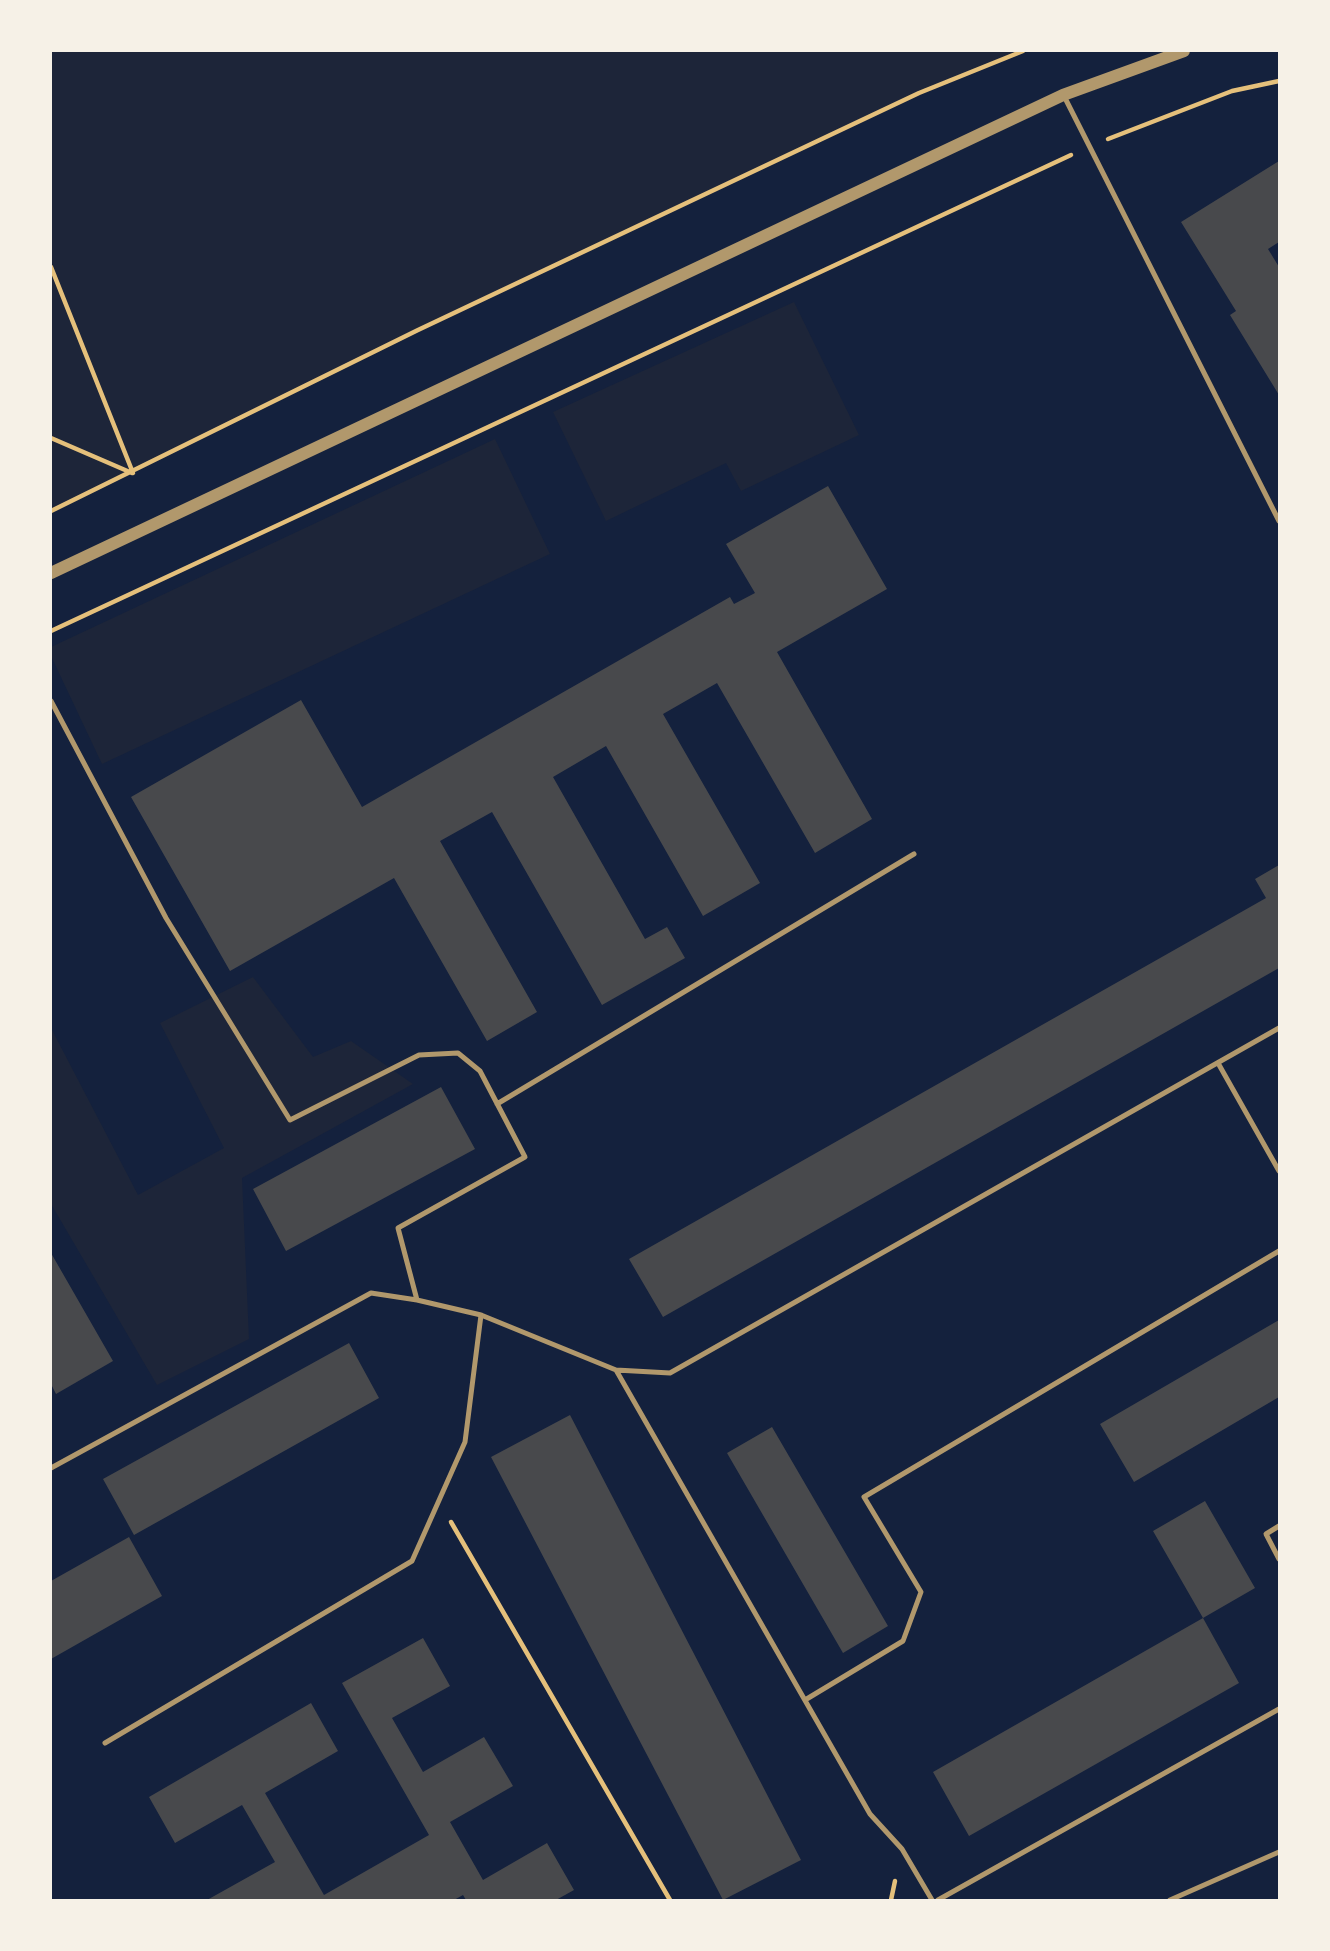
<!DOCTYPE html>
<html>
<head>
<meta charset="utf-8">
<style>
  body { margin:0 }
  #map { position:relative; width:1330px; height:1951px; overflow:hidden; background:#14213d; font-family:"Golos Text",sans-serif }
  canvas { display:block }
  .frame { position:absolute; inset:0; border:52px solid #f6f1e7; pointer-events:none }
</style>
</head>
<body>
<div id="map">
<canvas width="1330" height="1951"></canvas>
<div class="frame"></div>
</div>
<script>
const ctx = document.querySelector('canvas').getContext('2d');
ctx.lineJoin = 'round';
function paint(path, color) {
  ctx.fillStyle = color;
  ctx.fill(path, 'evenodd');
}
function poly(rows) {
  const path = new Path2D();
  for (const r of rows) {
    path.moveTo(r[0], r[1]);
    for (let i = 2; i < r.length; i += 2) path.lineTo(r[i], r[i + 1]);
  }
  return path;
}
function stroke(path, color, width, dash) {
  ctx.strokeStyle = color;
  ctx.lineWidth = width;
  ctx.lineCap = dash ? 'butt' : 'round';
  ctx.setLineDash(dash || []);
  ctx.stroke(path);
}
const green = poly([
  [51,51,1023,51,919,93,418,330,51,510],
  [794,302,859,435,741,491,726,463,606,521,553,412],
  [495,439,550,554,102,764,51,656,51,647],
  [253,977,313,1057,351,1041,413,1084,242,1178,249,1339,157,1385,51,1204,51,1028,138,1195,224,1148,160,1023]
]);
const building = poly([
  [1279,161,1279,242,1268,249,1279,267,1279,395,1230,315,1236,311,1181,222],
  [828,486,887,589,777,652,872,819,815,853,717,683,663,714,760,883,703,916,606,746,553,777,645,939,667,927,685,958,602,1005,492,812,440,841,537,1012,487,1041,394,878,230,971,131,797,301,700,362,807,730,597,734,604,755,593,726,544],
  [1279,865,1279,968,663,1317,629,1259,1266,898,1255,879],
  [441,1087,475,1149,286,1251,253,1189],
  [51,1253,113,1361,56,1394,51,1384],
  [1279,1320,1279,1397,1134,1482,1100,1424],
  [349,1343,379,1398,134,1535,103,1479],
  [570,1415,801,1860,723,1900,491,1457],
  [772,1427,888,1626,843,1653,727,1453],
  [1205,1501,1255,1588,1203,1618,1153,1531],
  [129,1537,162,1596,51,1659,51,1581],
  [1203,1618,1239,1683,969,1836,933,1772],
  [423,1638,450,1686,392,1718,423,1772,484,1737,513,1786,450,1822,483,1880,547,1843,574,1890,556,1900,466,1900,463,1895,454,1900,207,1900,275,1862,242,1805,175,1843,149,1797,311,1703,338,1751,265,1793,324,1895,429,1835,342,1683]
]);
const path = poly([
  [1108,139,1232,91,1279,81],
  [51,267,133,473],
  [51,438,132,473],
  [51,511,418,330,919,93,1023,51],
  [51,631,1071,155],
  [451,1522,670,1900],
  [891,1900,895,1881]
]);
const service = poly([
  [1064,96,1279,521],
  [51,701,166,918,290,1120,419,1055,458,1053,480,1071,525,1157,398,1228,417,1300],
  [1218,1063,1279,1171],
  [497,1104,914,854],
  [616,1370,870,1814,902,1849,932,1900],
  [51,1468,371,1293,417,1300,481,1315,616,1370,670,1373,1279,1028],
  [1279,1526,1266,1534,1279,1559],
  [805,1700,903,1641,921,1592,864,1497,1279,1251],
  [105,1743,412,1561,465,1442,481,1315],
  [938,1900,1279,1709],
  [1170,1900,1279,1852]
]);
const tertiary = poly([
  [51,573,1063,95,1184,51]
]);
paint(green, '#1d2539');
paint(building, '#48494c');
stroke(path, '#e5c07b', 4.5);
stroke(service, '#b1986c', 5);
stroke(tertiary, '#b1986c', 12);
</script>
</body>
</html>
